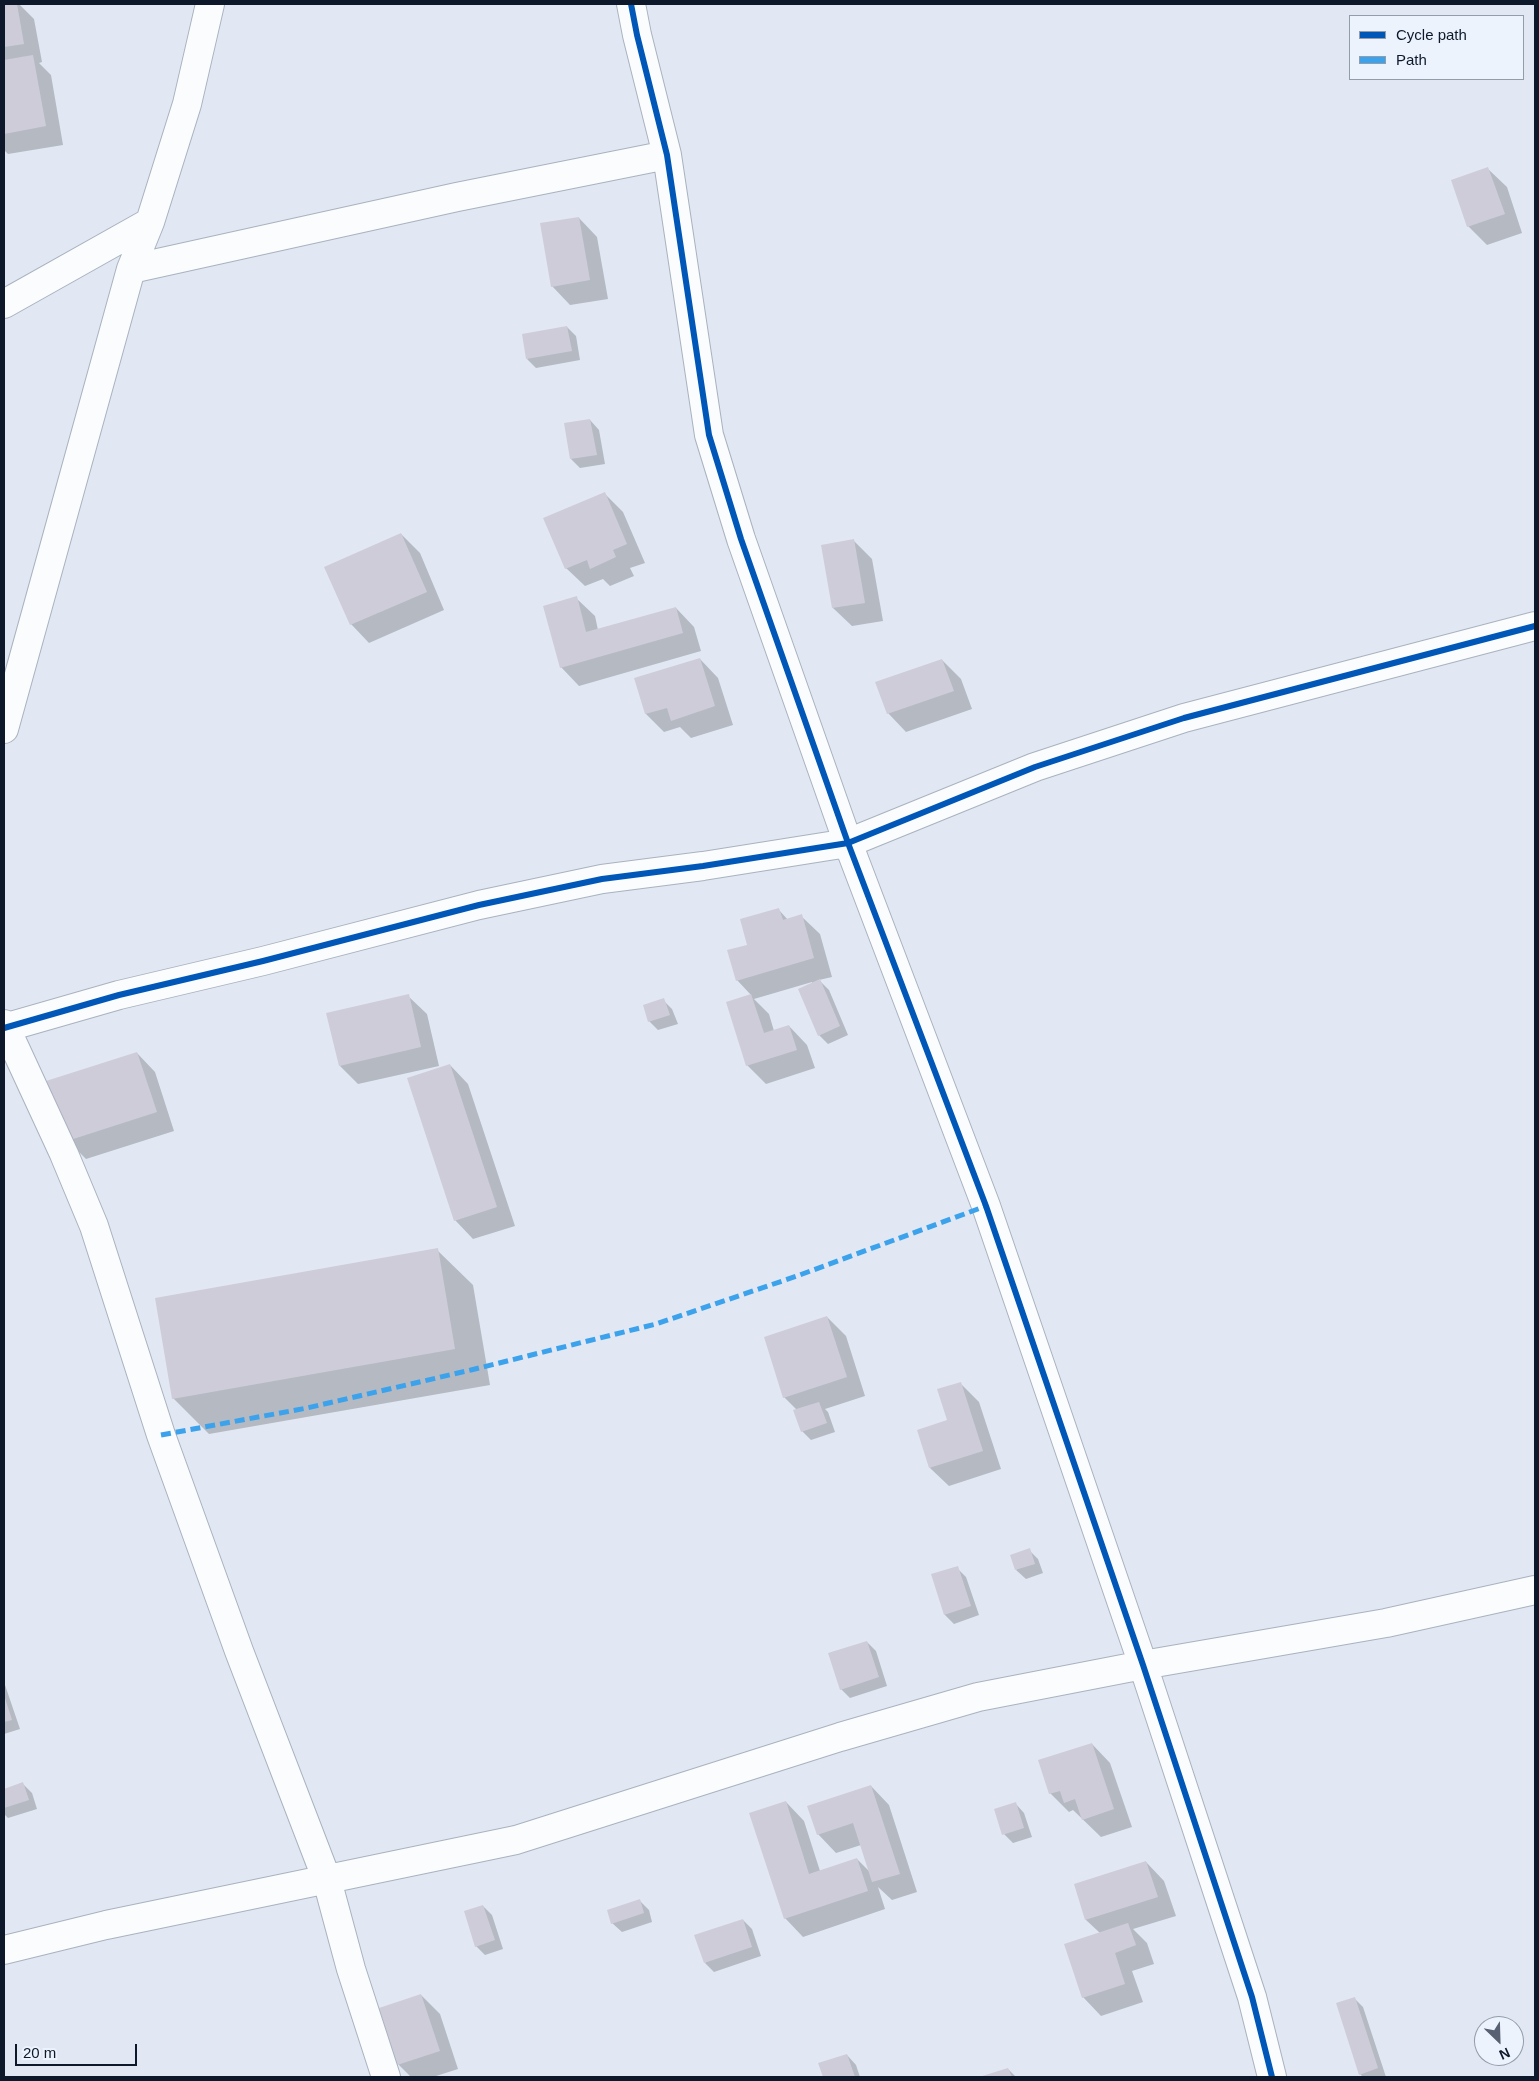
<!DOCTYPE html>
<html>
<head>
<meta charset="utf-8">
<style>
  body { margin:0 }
  #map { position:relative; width:1539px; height:2081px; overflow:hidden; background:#e1e8f3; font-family:Helvetica,sans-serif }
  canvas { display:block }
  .frame { position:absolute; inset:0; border:5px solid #0d192b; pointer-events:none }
  .legend { position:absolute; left:1349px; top:15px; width:175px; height:65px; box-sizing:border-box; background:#ecf3fd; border:1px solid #939ca9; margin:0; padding:6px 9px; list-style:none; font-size:15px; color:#0d192b }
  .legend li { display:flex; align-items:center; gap:10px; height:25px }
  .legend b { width:25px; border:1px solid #939ca9 }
  .north { position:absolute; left:1474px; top:2016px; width:50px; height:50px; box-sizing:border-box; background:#ecf3fd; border:1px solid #939ca9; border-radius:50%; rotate:156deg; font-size:14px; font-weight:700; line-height:20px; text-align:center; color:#0d192b }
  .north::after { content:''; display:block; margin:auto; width:18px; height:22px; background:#576171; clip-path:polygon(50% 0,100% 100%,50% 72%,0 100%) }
  .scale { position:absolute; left:15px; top:2044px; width:122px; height:22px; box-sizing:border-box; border:2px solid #0d192b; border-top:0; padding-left:6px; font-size:15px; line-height:18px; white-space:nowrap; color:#0d192b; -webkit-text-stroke:4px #ecf3fd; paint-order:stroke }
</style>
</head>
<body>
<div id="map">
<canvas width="1539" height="2081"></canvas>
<div class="frame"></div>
<ul class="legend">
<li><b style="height:6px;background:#0057b8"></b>Cycle path</li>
<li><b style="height:6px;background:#3ca2eb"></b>Path</li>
</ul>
<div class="north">N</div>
<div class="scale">20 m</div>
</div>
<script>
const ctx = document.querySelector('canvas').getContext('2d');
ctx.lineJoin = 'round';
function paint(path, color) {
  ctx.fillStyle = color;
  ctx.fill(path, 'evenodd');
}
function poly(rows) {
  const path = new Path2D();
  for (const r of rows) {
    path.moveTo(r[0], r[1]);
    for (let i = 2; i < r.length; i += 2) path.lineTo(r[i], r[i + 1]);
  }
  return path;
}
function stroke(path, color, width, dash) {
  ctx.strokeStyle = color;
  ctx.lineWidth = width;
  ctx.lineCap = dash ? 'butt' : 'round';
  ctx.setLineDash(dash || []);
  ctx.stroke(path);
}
const shadow = poly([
  [4,4,19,4,34,19,42,62,39,63,51,75,63,145,8,154,4,150],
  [1488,169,1507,187,1522,233,1487,245,1468,226],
  [579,218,597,237,608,299,570,305,552,286],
  [567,327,576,336,580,360,536,368,527,359],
  [590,420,599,430,605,464,580,468,571,459],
  [604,493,623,512,645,563,630,568,634,576,610,586,603,579,585,586,566,568],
  [401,534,420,553,444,610,369,643,351,624],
  [854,541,872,559,883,621,852,626,833,608],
  [576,598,595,616,598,630,676,608,694,627,701,651,579,686,561,667],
  [700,659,718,678,733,725,691,738,680,727,664,732,646,714,636,679],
  [942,660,961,679,972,709,906,732,888,713],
  [779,910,788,920,801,916,820,934,832,977,819,980,829,990,848,1035,828,1044,819,1035,812,982,754,999,769,1014,774,1031,789,1026,807,1045,815,1068,766,1084,747,1065,727,1003,751,995,737,980,749,946],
  [408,996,427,1014,439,1066,358,1084,340,1066],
  [663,1000,672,1009,678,1024,658,1030,649,1021],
  [137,1053,155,1072,174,1131,86,1159,68,1141],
  [450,1065,468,1084,515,1226,473,1239,455,1220],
  [437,1250,473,1285,490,1385,209,1434,173,1398],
  [827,1317,846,1336,865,1396,825,1409,828,1412,835,1432,811,1440,802,1431,797,1410,784,1397],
  [960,1383,979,1402,1001,1469,949,1486,930,1468],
  [1029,1550,1038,1559,1043,1573,1026,1579,1016,1570],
  [957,1568,966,1577,979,1615,954,1624,945,1615,933,1575],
  [867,1642,876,1651,887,1686,850,1698,841,1689],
  [4,1682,20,1729,4,1734],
  [1092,1744,1110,1763,1132,1827,1101,1837,1073,1810,1069,1812,1050,1793],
  [23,1784,32,1793,37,1809,8,1818,4,1814,4,1790],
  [871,1786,889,1805,917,1892,892,1900,878,1887,885,1909,803,1937,785,1918,786,1802,804,1821,820,1871,857,1859,870,1872,861,1845,836,1853,818,1834],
  [1015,1803,1024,1813,1032,1837,1013,1843,1004,1834],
  [1146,1862,1164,1881,1176,1916,1133,1929,1147,1943,1154,1964,1132,1971,1143,2002,1101,2016,1083,1997,1100,1933,1086,1920,1075,1885],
  [640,1901,649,1910,652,1922,622,1932,612,1923],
  [483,1906,492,1915,503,1949,485,1955,476,1946],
  [743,1920,752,1929,761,1956,714,1972,705,1963],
  [421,1995,440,2014,458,2069,433,2077,411,2077,398,2064],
  [1354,1998,1363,2007,1386,2077,1363,2077,1360,2074],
  [847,2055,856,2065,860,2077,824,2077,820,2064],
  [1008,2069,1016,2077,982,2077]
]);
const building = poly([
  [4,4,17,4,24,44,4,47],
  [33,55,46,126,4,134,4,60],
  [1488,167,1505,214,1467,227,1451,180],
  [579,217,590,280,551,287,540,223],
  [567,326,572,351,526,359,522,334],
  [590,419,597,455,570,459,564,423],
  [605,492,627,544,613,550,616,557,590,569,587,560,565,569,543,518],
  [401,533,427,592,350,625,324,567],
  [854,539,865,603,832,608,821,545],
  [577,596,586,632,676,607,683,633,560,668,543,606],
  [700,658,715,706,671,721,667,708,645,714,634,678],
  [942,659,954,691,887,714,875,682],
  [779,908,783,920,802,914,814,958,736,981,727,950,747,945,740,919],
  [820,979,840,1026,818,1036,798,989],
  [409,994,421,1047,339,1066,326,1013],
  [751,994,764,1033,789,1025,797,1050,746,1066,726,1002],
  [664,998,670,1015,648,1022,643,1005],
  [137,1052,157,1112,67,1141,46,1081],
  [450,1064,497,1207,454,1221,407,1078],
  [438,1248,455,1349,172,1399,155,1298],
  [827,1316,847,1377,783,1398,764,1337],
  [961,1382,983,1451,929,1468,917,1430,947,1420,937,1389],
  [819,1402,827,1423,801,1432,793,1410],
  [1030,1548,1035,1564,1015,1570,1010,1555],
  [958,1566,971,1606,944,1615,931,1574],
  [867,1641,879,1677,840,1690,828,1653],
  [4,1695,12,1720,4,1722],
  [1092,1743,1114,1809,1082,1820,1075,1799,1064,1803,1060,1791,1049,1794,1038,1760],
  [23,1782,29,1800,4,1808,4,1789],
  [871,1785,900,1874,872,1882,853,1823,817,1835,807,1806],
  [786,1801,809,1874,857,1858,868,1891,784,1919,749,1813],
  [1016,1802,1024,1828,1002,1835,994,1809],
  [1146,1861,1158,1897,1085,1920,1074,1884],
  [640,1899,644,1913,611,1924,607,1910],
  [483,1905,495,1940,475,1947,464,1911],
  [743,1919,752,1947,704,1963,694,1935],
  [1128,1923,1136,1945,1115,1953,1125,1984,1082,1998,1064,1944],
  [421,1994,440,2051,397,2065,379,2008],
  [1355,1997,1378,2068,1359,2075,1336,2003],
  [847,2054,855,2077,823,2077,818,2063],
  [1008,2068,1012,2077,979,2077]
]);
const minor = poly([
  [631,4,637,35,667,155,709,435,741,539,848,843,986,1206,1143,1665,1252,1997,1272,2077],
  [131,269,457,197,667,155],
  [4,304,150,222],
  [4,729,131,269,150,222,187,104,210,4],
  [4,1024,64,1154,94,1226,161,1435,239,1651,327,1880,351,1969,386,2077],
  [4,1028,119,995,263,961,479,905,602,879,703,866,848,843,1035,767,1184,718,1535,626],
  [4,1950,106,1925,516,1840,840,1737,978,1697,1143,1665,1386,1623,1535,1590]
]);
const quiet = poly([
  [161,1435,307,1408,471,1370,656,1324,797,1276,986,1206]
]);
const cycleway = poly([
  [631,4,637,35,667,155,709,435,741,539,848,843,986,1206,1143,1665,1252,1997,1272,2077],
  [4,1028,119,995,263,961,479,905,602,879,703,866,848,843,1035,767,1184,718,1535,626]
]);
paint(shadow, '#0003');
paint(building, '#cfccda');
stroke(minor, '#a9b2bf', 30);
stroke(minor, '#fafcfd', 28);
stroke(quiet, '#3ca2eb', 5, [10, 5]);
stroke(cycleway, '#0057b8', 6);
</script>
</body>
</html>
